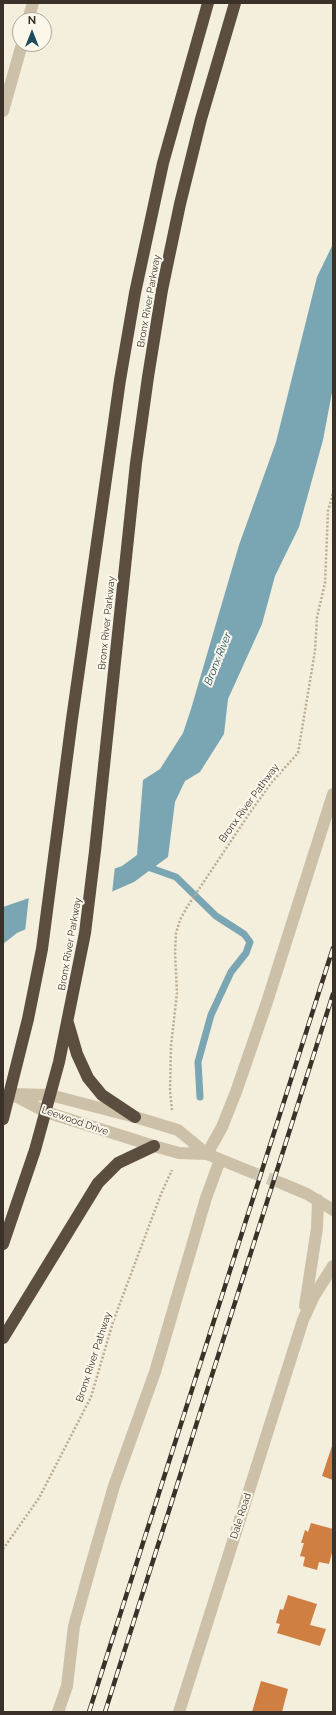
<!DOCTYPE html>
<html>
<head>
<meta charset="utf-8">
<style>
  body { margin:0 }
  #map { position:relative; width:336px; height:1715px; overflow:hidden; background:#f4eedd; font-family:Raleway,sans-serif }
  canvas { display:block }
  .frame { position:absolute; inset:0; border:4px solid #3a3129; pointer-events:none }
  .north { position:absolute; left:12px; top:12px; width:40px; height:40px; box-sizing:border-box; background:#fbf7ea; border:1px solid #aea89d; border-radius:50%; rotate:0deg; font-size:11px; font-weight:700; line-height:16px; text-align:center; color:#3a3129 }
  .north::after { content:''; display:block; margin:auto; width:14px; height:18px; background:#1b4d5e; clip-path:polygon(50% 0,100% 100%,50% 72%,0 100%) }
</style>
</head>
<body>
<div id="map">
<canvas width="336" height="1715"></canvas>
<div class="frame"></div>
<div class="north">N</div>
</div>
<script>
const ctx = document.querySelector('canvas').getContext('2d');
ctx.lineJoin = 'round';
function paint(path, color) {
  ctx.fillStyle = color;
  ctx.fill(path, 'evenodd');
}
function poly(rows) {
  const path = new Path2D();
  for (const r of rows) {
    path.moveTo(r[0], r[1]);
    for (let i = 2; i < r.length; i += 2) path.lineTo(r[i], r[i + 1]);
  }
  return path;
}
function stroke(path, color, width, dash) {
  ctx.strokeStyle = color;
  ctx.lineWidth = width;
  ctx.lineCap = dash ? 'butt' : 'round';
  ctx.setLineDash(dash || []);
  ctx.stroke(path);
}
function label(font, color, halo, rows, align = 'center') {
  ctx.font = font + ' Raleway,sans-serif';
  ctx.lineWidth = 4;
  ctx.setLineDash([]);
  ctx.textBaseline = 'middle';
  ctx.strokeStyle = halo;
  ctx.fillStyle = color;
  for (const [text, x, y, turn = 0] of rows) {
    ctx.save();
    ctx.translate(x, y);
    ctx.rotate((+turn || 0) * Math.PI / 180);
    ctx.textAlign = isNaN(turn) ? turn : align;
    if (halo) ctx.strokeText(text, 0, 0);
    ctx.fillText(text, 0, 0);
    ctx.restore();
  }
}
const water = poly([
  [333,244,333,387,323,440,299,527,275,576,262,624,228,699,224,734,200,772,185,781,175,802,168,857,134,882,17,933,3,944,3,907,122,866,137,855,143,780,160,769,183,733,191,709,239,545,276,442,317,277]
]);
const pier = poly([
  [115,866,112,894,25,932,29,896]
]);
const stream = poly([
  [145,866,176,877,216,916,244,934,250,942,246,953,231,972,211,1015,198,1062,200,1097]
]);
const building = poly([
  [333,1443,333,1480,322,1476],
  [311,1523,333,1529,333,1549,329,1564,319,1562,317,1570,303,1566,305,1557,300,1556,304,1543,301,1543,305,1530,308,1532],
  [288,1595,317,1604,310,1625,326,1629,320,1646,277,1633,280,1624,276,1623,280,1609,283,1610],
  [261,1681,288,1689,282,1712,252,1712]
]);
const minorTunnel = poly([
  [251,1172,281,1183]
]);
const path = poly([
  [172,1110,170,1091,171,1046,177,993,175,952,176,933,180,920,187,907,249,814,271,783,298,753,315,651,317,617,325,583,328,511,333,493],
  [3,1549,39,1498,91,1397,113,1322,161,1194,172,1170]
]);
const minor = poly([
  [28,20,33,3],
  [3,111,22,44],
  [10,1094,50,1095,135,1117,178,1130,207,1154,251,1172],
  [13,1095,46,1112,154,1146,179,1153,207,1154],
  [207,1154,222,1127,236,1092,267,1002,333,794],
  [281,1183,307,1194,333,1210],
  [305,1306,317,1228,318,1200],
  [58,1712,67,1686,74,1626,91,1565,114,1486,155,1372,206,1198,220,1160],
  [179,1712,303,1320,314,1296,333,1266]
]);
const highway = poly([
  [68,1023,77,1054,88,1078,102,1095,135,1117],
  [3,1119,28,1019,42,949,72,719,120,380,135,293,163,163,208,3],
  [3,1244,35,1150,59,1062,85,933,95,851,136,463,148,377,162,290,180,204,201,119,235,3],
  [3,1338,98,1183,118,1163,154,1146]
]);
const rail = poly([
  [89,1712,333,948],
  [105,1712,333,994]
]);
const streetNames = [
  ["Bronx River Parkway",149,301,-80],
  ["Bronx River Parkway",107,623,-84],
  ["Bronx River Pathway",249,803,-54],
  ["Bronx River Parkway",70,944,-80],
  ["Leewood Drive",75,1121,19],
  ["Bronx River Pathway",94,1357,-72],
  ["Dale Road",241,1516,-72]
];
const waterNames = [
  ["Bronx River",218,659,-68]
];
paint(water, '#7aa6b3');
paint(pier, '#f4eedd');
stroke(stream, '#7aa6b3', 7);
paint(building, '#ce7f41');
stroke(minorTunnel, '#cfc8b9', 12, [12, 6]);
stroke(path, '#b9ab92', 2.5, [2, 2]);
stroke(minor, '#cdc0a8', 12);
stroke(highway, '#5b4d3f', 12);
stroke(rail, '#3a3129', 4.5);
stroke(rail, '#fbf7ea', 3, [9]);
label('10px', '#3a3129', '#fbf7ea', streetNames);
label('italic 11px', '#1b4d5e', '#fbf7ea', waterNames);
</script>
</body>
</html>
